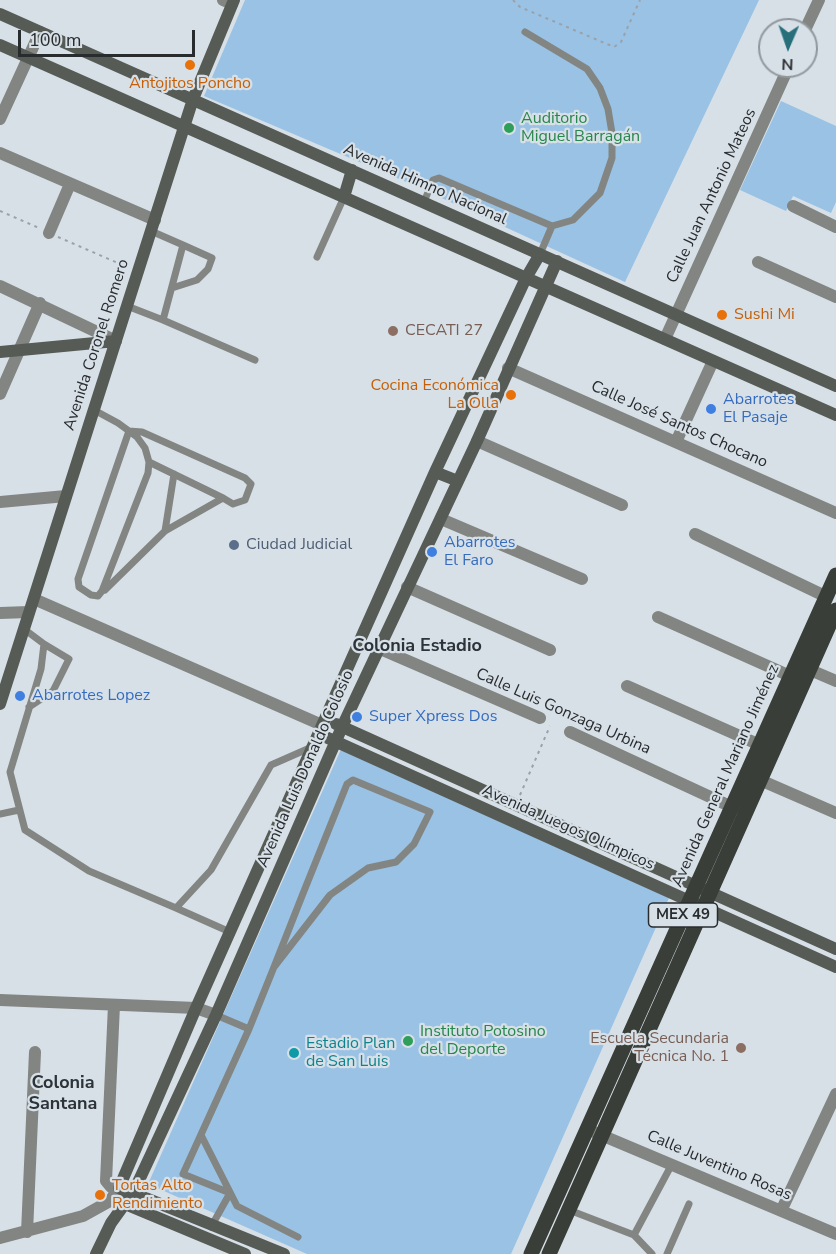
<!DOCTYPE html>
<html>
<head>
<meta charset="utf-8">
<style>
  body { margin:0 }
  #map { position:relative; width:836px; height:1254px; overflow:hidden; background:#d7e0e7; font-family:"Nunito Sans",sans-serif }
  canvas { display:block }
  .north { position:absolute; left:758px; top:18px; width:60px; height:60px; box-sizing:border-box; background:#d7e0e7; border:2px solid #91989d; border-radius:50%; rotate:182deg; font-size:16px; font-weight:700; line-height:24px; text-align:center; color:#292c2f }
  .north::after { content:''; display:block; margin:auto; width:21px; height:27px; background:#276f7b; clip-path:polygon(50% 0,100% 100%,50% 72%,0 100%) }
  .scale { position:absolute; left:18px; top:30px; width:177px; height:27px; box-sizing:border-box; border:3px solid #292c2f; border-top:0; padding-left:8px; font-size:18px; line-height:21px; white-space:nowrap; color:#292c2f; -webkit-text-stroke:4px #d7e0e7; paint-order:stroke }
</style>
</head>
<body>
<div id="map">
<canvas width="836" height="1254"></canvas>
<div class="north">N</div>
<div class="scale">100 m</div>
</div>
<script>
const ctx = document.querySelector('canvas').getContext('2d');
ctx.lineJoin = 'round';
function paint(path, color) {
  ctx.fillStyle = color;
  ctx.fill(path, 'evenodd');
}
function poly(rows) {
  const path = new Path2D();
  for (const r of rows) {
    path.moveTo(r[0], r[1]);
    for (let i = 2; i < r.length; i += 2) path.lineTo(r[i], r[i + 1]);
  }
  return path;
}
function stroke(path, color, width, dash) {
  ctx.strokeStyle = color;
  ctx.lineWidth = width;
  ctx.lineCap = dash ? 'butt' : 'round';
  ctx.setLineDash(dash || []);
  ctx.stroke(path);
}
function label(font, color, halo, rows, align = 'center') {
  ctx.font = font + ' "Nunito Sans",sans-serif';
  ctx.lineWidth = 4.5;
  ctx.setLineDash([]);
  ctx.textBaseline = 'middle';
  ctx.strokeStyle = halo;
  ctx.fillStyle = color;
  for (const [text, x, y, turn = 0] of rows) {
    ctx.save();
    ctx.translate(x, y);
    ctx.rotate((+turn || 0) * Math.PI / 180);
    ctx.textAlign = isNaN(turn) ? turn : align;
    if (halo) ctx.strokeText(text, 0, 0);
    ctx.fillText(text, 0, 0);
    ctx.restore();
  }
}
const green = poly([
  [245,0,759,0,625,282,411,184,204,96],
  [781,101,836,126,836,202,831,213,793,196,786,211,740,190],
  [342,747,669,898,511,1254,307,1254,148,1184]
]);
const path = poly([
  [513,0,520,7,614,47,621,42,640,0],
  [0,211,39,228],
  [58,237,127,267],
  [520,795,550,726]
]);
const lane = poly([
  [424,202,433,180,439,178,552,226,573,220,600,193,612,158,612,133,608,109,600,88,587,69,525,32],
  [151,231,183,245,163,320,255,360],
  [540,254,552,226],
  [317,257,344,197],
  [172,288,197,280,208,269,212,258,183,245],
  [127,306,163,320],
  [94,410,118,423,129,431,137,437,145,448,149,462,148,473,102,591,98,596,91,595,79,587,78,579,129,431],
  [149,462,223,498],
  [165,531,174,474],
  [105,590,165,531,223,498,233,504,245,500,251,484,245,478,142,432,129,431],
  [24,629,44,644,41,669,10,772,25,830,89,871,176,908,211,870,271,765,312,747],
  [29,707,53,691,69,659,44,644],
  [0,814,19,810],
  [176,908,230,932],
  [249,1029,274,967,302,896,347,784,353,780,430,812,414,844,396,862,368,868,330,895,274,967],
  [201,1135,237,1206,298,1237],
  [569,1210,634,1235,672,1164],
  [211,1227,230,1193,183,1174,249,1029,216,1015],
  [634,1235,652,1254],
  [667,1254,689,1204]
]);
const street = poly([
  [223,0,232,4],
  [805,30,819,0],
  [0,119,40,32],
  [0,153,155,220],
  [793,206,836,227],
  [49,233,70,184],
  [758,262,836,297],
  [0,286,116,341],
  [665,339,789,66],
  [508,368,836,513],
  [0,394,40,303],
  [477,441,622,505],
  [676,442,713,361],
  [0,502,66,496],
  [441,519,582,579],
  [695,534,827,597],
  [407,587,550,650],
  [34,599,322,725],
  [0,613,29,612],
  [658,617,790,676],
  [378,648,540,718],
  [801,666,836,681],
  [627,686,760,745],
  [570,732,734,808],
  [760,780,836,813],
  [0,1000,196,1008,216,1015],
  [594,1132,836,1234],
  [782,1209,836,1094],
  [27,1232,35,1052],
  [0,1238,83,1216,110,1201,119,1188,111,1187,106,1181,114,1005]
]);
const secondary = poly([
  [0,14,836,386],
  [0,45,836,415],
  [344,197,352,170],
  [0,352,116,341],
  [435,472,458,481],
  [0,704,193,99,234,0],
  [336,724,836,949],
  [319,734,836,967],
  [119,1188,196,1008,435,472,526,278,540,254],
  [126,1190,284,1254],
  [123,1198,125,1204,245,1254],
  [96,1254,111,1223,134,1191,216,1015,342,727,477,441,557,261]
]);
const primary = poly([
  [531,1254,836,575],
  [549,1254,836,610]
]);
const markers = [
  [190,65,6,"#e8710a"],
  [509,128,6,"#2e9e5b"],
  [722,315,6,"#e8710a"],
  [393,331,6,"#8d6e63"],
  [511,395,6,"#e8710a"],
  [711,409,6,"#3f7fe0"],
  [234,545,6,"#5c6f8a"],
  [432,552,6,"#3f7fe0"],
  [20,696,6,"#3f7fe0"],
  [357,717,6,"#3f7fe0"],
  [408,1041,6,"#2e9e5b"],
  [741,1048,6,"#8d6e63"],
  [294,1053,6,"#0f9aa8"],
  [100,1195,6,"#e8710a"]
];
const shields = [
  [683,915,69]
];
const shieldNames = [
  ["MEX 49",683,915]
];
const foodNames = [
  ["Antojitos Poncho",190,84,"center"],
  ["Sushi Mi",734,315],
  ["Cocina Económica",499,386,"right"],
  ["La Olla",499,404,"right"],
  ["Tortas Alto",112,1186],
  ["Rendimiento",112,1204]
];
const leisureNames = [
  ["Auditorio",521,119],
  ["Miguel Barragán",521,137],
  ["Instituto Potosino",420,1032],
  ["del Deporte",420,1050]
];
const streetNames = [
  ["Avenida Himno Nacional",425,185,24],
  ["Calle Juan Antonio Mateos",712,196,-65],
  ["Avenida Coronel Romero",97,345,-72],
  ["Calle José Santos Chocano",679,425,24],
  ["Calle Luis Gonzaga Urbina",563,712,24],
  ["Avenida Luis Donaldo Colosio",306,769,-66],
  ["Avenida General Mariano Jiménez",726,776,-66],
  ["Avenida Juegos Olímpicos",568,828,24],
  ["Calle Juventino Rosas",719,1166,23]
];
const educationNames = [
  ["CECATI 27",405,331],
  ["Escuela Secundaria",729,1039,"right"],
  ["Técnica No. 1",729,1057,"right"]
];
const shopNames = [
  ["Abarrotes",723,400],
  ["El Pasaje",723,418],
  ["Abarrotes",444,543],
  ["El Faro",444,561],
  ["Abarrotes Lopez",32,696],
  ["Super Xpress Dos",369,717]
];
const serviceNames = [
  ["Ciudad Judicial",246,545]
];
const cultureNames = [
  ["Estadio Plan",306,1044],
  ["de San Luis",306,1062]
];
const neighbourhoodNames = [
  ["Colonia Estadio",417,647],
  ["Colonia",63,1084],
  ["Santana",63,1105]
];
paint(green, '#99c2e5');
stroke(path, '#9ba1a7', 2, [3, 4.5]);
stroke(lane, '#828581', 7);
stroke(street, '#828581', 12);
stroke(secondary, '#575b56', 12);
stroke(primary, '#393e38', 15);
for (const [x, y, r, color] of markers) {
  const dot = new Path2D();
  dot.arc(x, y, r, 0, 2 * Math.PI);
  ctx.fillStyle = color;
  ctx.fill(dot);
  stroke(dot, '#d7e0e7', 2);
}
for (const [x, y, w] of shields) {
  const box = new Path2D();
  box.roundRect(x - w / 2, y - 12, w, 24, 4.5);
  ctx.fillStyle = '#d7e0e7';
  ctx.fill(box);
  stroke(box, '#292c2f', 1.5);
}
label('bold 15px', '#292c2f', null, shieldNames);
label('16px', '#c56008', '#d7e0e7', foodNames, 'left');
label('16px', '#27864d', '#d7e0e7', leisureNames, 'left');
label('16px', '#292c2f', '#d7e0e7', streetNames);
label('16px', '#785e54', '#d7e0e7', educationNames, 'left');
label('16px', '#366cbe', '#d7e0e7', shopNames, 'left');
label('16px', '#4e5e75', '#d7e0e7', serviceNames, 'left');
label('16px', '#0d838f', '#d7e0e7', cultureNames, 'left');
label('bold 18px', '#2c3339', '#d7e0e7', neighbourhoodNames);
</script>
</body>
</html>
